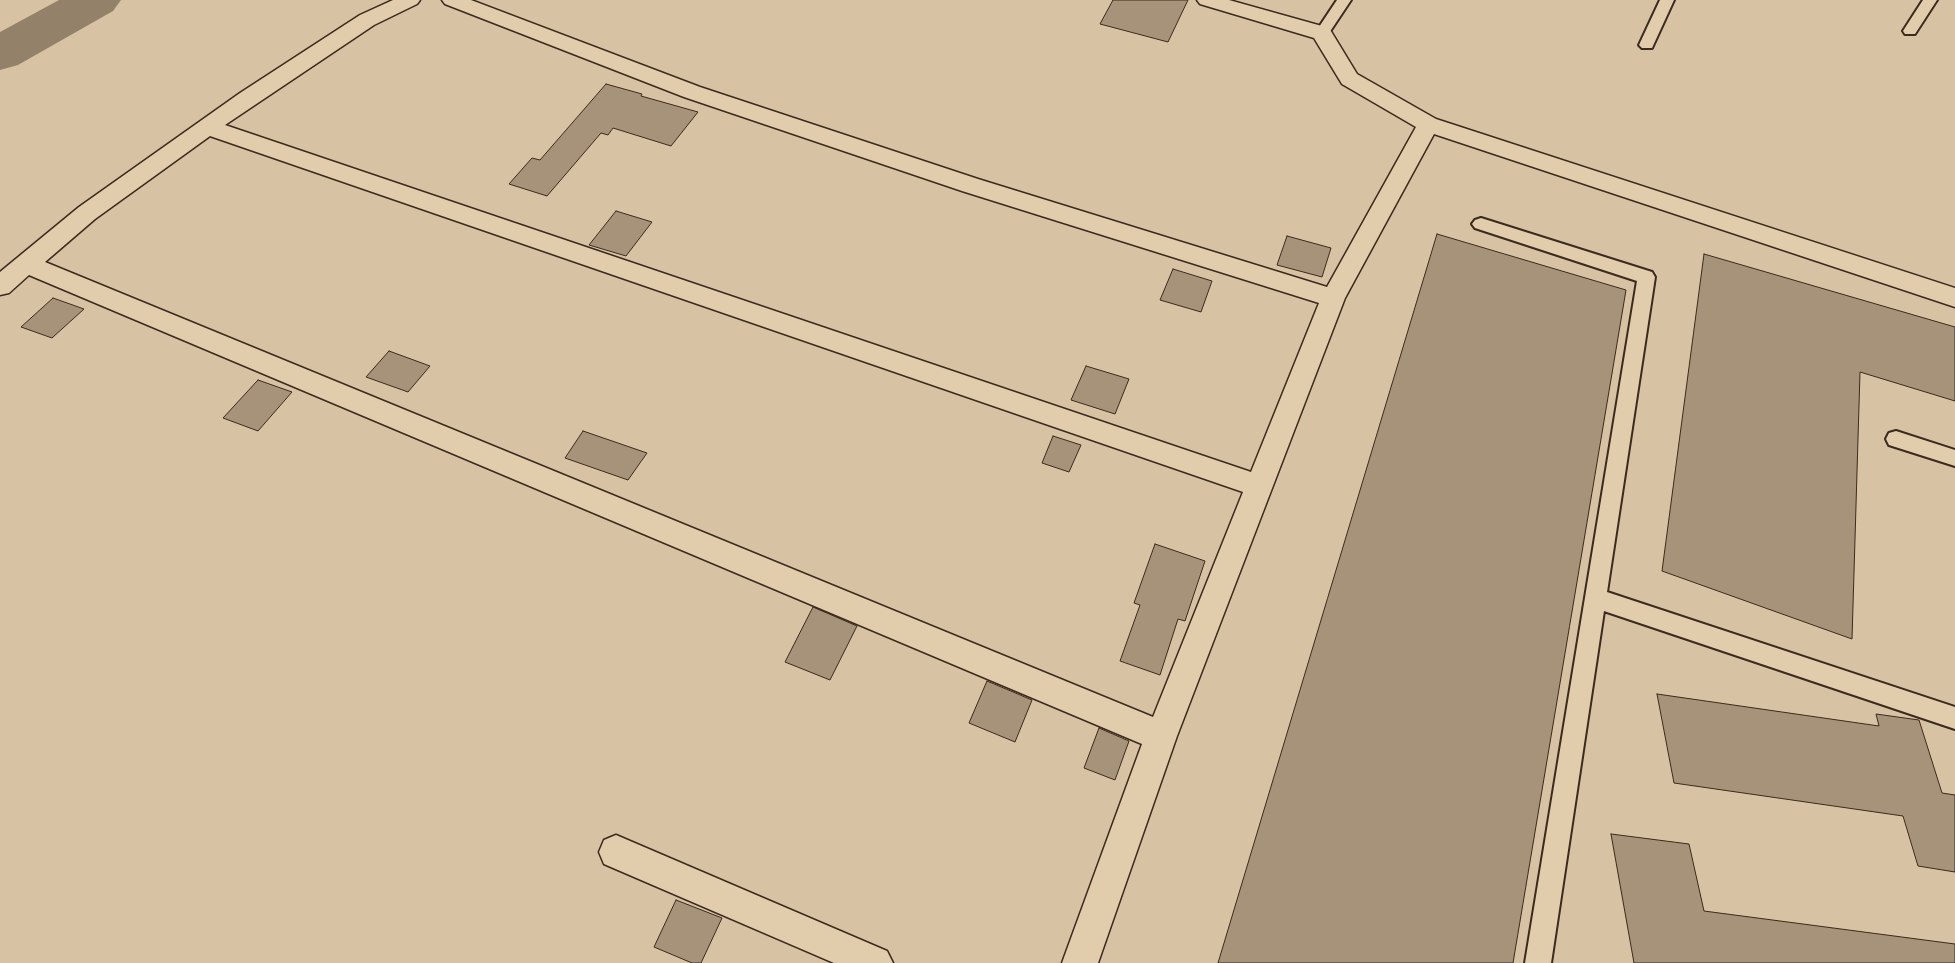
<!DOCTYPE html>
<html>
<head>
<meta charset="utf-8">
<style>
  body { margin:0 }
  canvas { display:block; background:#d7c2a3 }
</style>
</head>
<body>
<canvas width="1955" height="963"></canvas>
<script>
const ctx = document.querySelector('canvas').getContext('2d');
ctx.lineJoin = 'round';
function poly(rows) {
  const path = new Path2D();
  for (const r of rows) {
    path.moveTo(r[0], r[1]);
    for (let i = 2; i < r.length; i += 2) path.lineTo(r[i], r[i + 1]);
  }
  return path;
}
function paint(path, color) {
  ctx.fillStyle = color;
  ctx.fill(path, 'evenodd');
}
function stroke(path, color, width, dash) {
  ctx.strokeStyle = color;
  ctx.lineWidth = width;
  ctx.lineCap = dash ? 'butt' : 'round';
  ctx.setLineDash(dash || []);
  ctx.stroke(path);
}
const river = poly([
  [59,0,121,0,113,11,18,65,0,70,0,32,59,0]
]);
const building = poly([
  [1113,0,1188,0,1168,42,1100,24,1113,0],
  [606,84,642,94,641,96,698,112,671,146,613,128,608,135,601,133,547,196,509,184,532,158,540,160,606,84],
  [616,211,652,222,626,256,589,245,616,211],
  [1437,234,1626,290,1513,963,1218,963,1437,234],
  [1287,236,1331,248,1322,277,1277,265,1287,236],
  [1704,254,1955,327,1955,401,1860,372,1852,639,1662,571,1704,254],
  [1173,269,1212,281,1201,312,1160,300,1173,269],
  [53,298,84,309,52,338,21,327,53,298],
  [389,351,430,366,408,392,366,377,389,351],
  [1086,366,1129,379,1115,414,1071,400,1086,366],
  [258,380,292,392,258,431,223,418,258,380],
  [583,431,647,453,628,480,565,458,583,431],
  [1053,436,1081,445,1069,472,1042,463,1053,436],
  [1155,544,1205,561,1185,621,1178,619,1160,675,1120,661,1140,605,1134,603,1155,544],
  [813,607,857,626,830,680,785,662,813,607],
  [987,681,1032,700,1015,742,969,723,987,681],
  [1657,694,1879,726,1876,714,1919,720,1942,793,1955,795,1955,872,1918,866,1903,816,1674,783,1657,694],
  [1099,728,1129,741,1115,780,1084,768,1099,728],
  [1611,834,1689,844,1704,911,1955,944,1955,963,1634,963,1611,834],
  [676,900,722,918,701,963,692,963,654,947,676,900]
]);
const service = poly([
  [1337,0,1351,0,1327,36,1317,36,1315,33,1337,0],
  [1660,0,1674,0,1652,48,1642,48,1639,45,1660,0],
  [1923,0,1937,0,1915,34,1905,34,1903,31,1923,0],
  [1481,218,1652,272,1655,277,1607,592,1955,707,1955,729,1604,611,1551,963,1525,963,1637,281,1475,228,1472,224,1475,220,1481,218],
  [1896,431,1955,450,1955,466,1889,445,1886,439,1889,433,1896,431]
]);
const minor = poly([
  [393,0,420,0,417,4,374,25,225,125,1251,472,1319,303,962,191,684,97,445,4,442,0,471,0,700,87,978,179,1327,287,1416,127,1342,84,1314,38,1200,4,1197,0,1229,0,1329,28,1357,74,1436,119,1955,288,1955,307,1434,134,1345,298,1177,736,1098,963,1062,963,1142,744,29,275,9,293,0,295,0,272,79,207,240,93,360,15,393,0],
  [210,136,1243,492,1153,717,45,262,95,219,210,136],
  [616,835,887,951,893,963,834,963,604,864,599,852,604,840,616,835]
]);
paint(river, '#94816a');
paint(building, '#a79379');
stroke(building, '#3b2a1e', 1);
stroke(service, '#3b2a1e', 4);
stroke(minor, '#3b2a1e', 3);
paint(service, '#e1ccab');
paint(minor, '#e1ccab');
</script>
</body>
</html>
